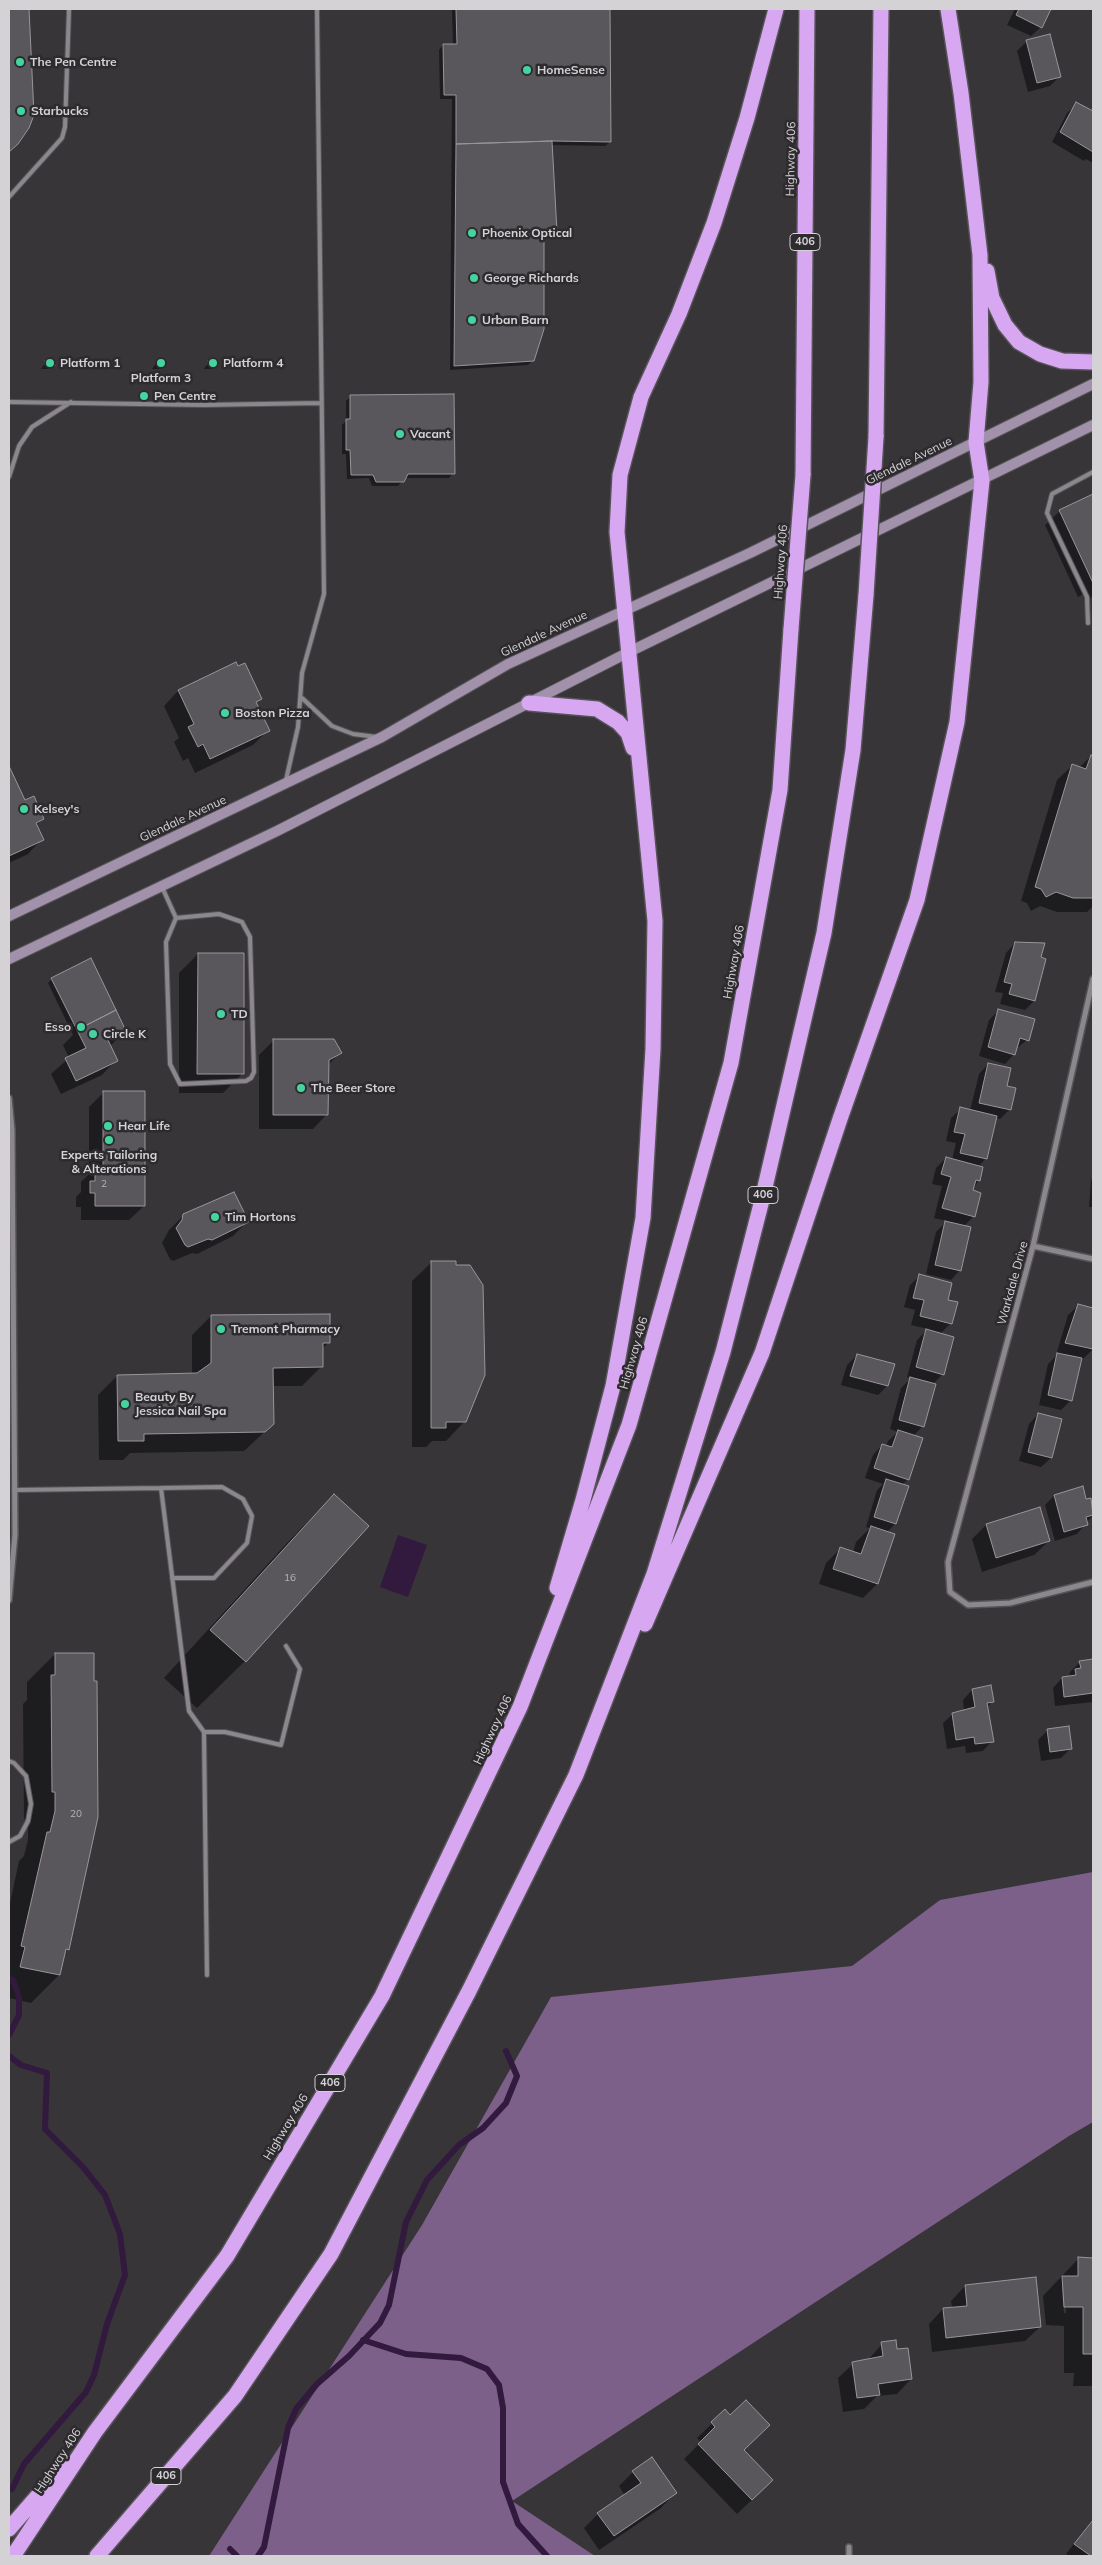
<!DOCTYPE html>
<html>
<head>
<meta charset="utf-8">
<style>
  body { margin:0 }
  #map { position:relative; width:1102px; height:2565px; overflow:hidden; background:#383539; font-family:Mulish,sans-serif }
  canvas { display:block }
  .frame { position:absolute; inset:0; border:10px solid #d4d2d5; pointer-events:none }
</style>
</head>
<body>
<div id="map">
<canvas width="1102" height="2565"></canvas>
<div class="frame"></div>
</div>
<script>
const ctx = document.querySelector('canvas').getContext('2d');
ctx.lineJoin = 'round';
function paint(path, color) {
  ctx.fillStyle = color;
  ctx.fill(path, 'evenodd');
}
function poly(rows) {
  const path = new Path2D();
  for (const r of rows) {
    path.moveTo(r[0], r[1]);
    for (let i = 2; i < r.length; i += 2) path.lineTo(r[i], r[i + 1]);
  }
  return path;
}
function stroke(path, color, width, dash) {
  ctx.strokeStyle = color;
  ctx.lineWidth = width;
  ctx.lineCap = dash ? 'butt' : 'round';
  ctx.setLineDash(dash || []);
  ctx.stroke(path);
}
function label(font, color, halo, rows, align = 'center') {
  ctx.font = font + ' Mulish,sans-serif';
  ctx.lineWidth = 5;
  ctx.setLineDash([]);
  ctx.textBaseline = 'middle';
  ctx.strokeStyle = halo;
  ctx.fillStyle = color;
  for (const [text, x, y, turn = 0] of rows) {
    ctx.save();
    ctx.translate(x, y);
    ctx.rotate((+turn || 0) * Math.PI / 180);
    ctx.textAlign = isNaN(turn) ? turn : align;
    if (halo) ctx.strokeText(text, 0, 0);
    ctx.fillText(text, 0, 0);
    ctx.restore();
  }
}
const forest = poly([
  [1093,1872,1093,2122,1069,2136,512,2501,595,2556,209,2556,422,2225,551,1997,852,1966,940,1900]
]);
const water = poly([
  [398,1535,427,1545,408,1597,380,1587]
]);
const shadow = poly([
  [9,9,27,9,32,115,17,143,9,152],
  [452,9,608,9,610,142,605,146,550,145,555,232,551,236,543,236,533,360,528,365,450,370,452,99,440,99,439,50,443,45,453,45],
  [1015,9,1049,9,1041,27,1031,36,1007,25],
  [1049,35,1060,76,1050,86,1028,92,1017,51,1026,42],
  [1077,104,1093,112,1093,163,1086,159,1084,161,1052,142,1067,113],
  [46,362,53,365,49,369,41,369],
  [102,362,109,362,109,365,105,369,97,369],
  [157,362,164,362,164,365,160,369,152,369],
  [209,362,216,365,212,369,204,369],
  [351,396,453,473,449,478,405,478,398,486,372,486,369,478,347,479,346,454,342,454,342,425,346,421,346,401],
  [1093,496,1093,596,1090,598,1085,593,1078,597,1045,525,1060,511],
  [235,664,260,699,255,704,268,730,253,745,195,773,188,758,183,761,174,742,179,738,164,706,178,691],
  [1091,756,1093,757,1093,906,1087,912,1057,912,1040,906,1031,911,1027,903,1021,901,1057,780,1072,766,1079,768],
  [9,769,24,802,43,819,36,825,42,839,28,854,9,863],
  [1015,943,1034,1001,1025,1010,1000,1004,1003,993,995,992,1006,953],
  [198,954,242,1074,223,1093,179,1093,179,973],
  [52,979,125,1031,110,1046,116,1060,102,1075,61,1094,51,1074,69,1058,63,1045,73,1035,48,983],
  [999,1010,1027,1040,1016,1049,1014,1054,1005,1064,979,1056,989,1020],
  [274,1040,340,1053,328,1065,327,1114,313,1129,259,1129,259,1055],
  [988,1064,1006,1087,1010,1109,1000,1119,996,1118,986,1158,978,1167,979,1180,972,1191,974,1216,963,1227,960,1270,951,1280,926,1274,936,1232,947,1221,934,1218,942,1186,932,1184,936,1168,946,1158,952,1160,956,1143,946,1141,951,1118,961,1109,970,1111,979,1074],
  [104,1092,144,1206,129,1220,81,1220,81,1207,76,1207,76,1197,81,1192,81,1182,89,1174,89,1107],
  [1093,1178,1093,1207,1089,1207,1091,1180],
  [184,1215,247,1222,233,1236,197,1254,192,1253,173,1261,170,1259,162,1243,169,1230],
  [432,1262,465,1421,446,1441,432,1441,426,1447,412,1447,412,1281],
  [920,1276,946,1300,951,1323,940,1334,943,1374,933,1384,923,1426,913,1436,908,1479,902,1485,895,1524,886,1533,877,1584,863,1598,819,1584,826,1563,840,1549,853,1553,856,1542,870,1528,866,1527,877,1490,883,1484,865,1478,873,1455,882,1445,886,1447,888,1441,898,1432,890,1429,901,1388,911,1378,907,1377,917,1340,928,1329,911,1325,915,1310,904,1307,910,1285],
  [1078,1306,1093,1309,1093,1349,1083,1359,1081,1358,1071,1400,1061,1410,1039,1405,1048,1364,1059,1353,1057,1352,1068,1315],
  [211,1316,329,1342,321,1350,322,1366,302,1386,272,1386,273,1424,244,1451,130,1453,123,1460,99,1460,98,1395,117,1376,192,1374,192,1335],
  [857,1355,887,1386,878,1395,841,1385,847,1365],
  [1038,1414,1051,1458,1041,1467,1019,1461,1029,1424],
  [334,1495,245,1661,197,1708,164,1678,287,1543],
  [1054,1496,1090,1500,1093,1510,1093,1515,1077,1534,1055,1541,1045,1505],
  [986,1525,1049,1541,1034,1555,982,1572,972,1539],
  [55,1654,68,1949,64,1954,59,1975,31,2003,9,1998,9,1908,19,1861,24,1856,28,1840,28,1819,24,1819,23,1704,27,1700,27,1682],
  [1093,1660,1093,1702,1055,1706,1053,1688,1062,1678,1069,1677,1070,1672,1080,1662],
  [972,1690,992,1702,987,1707,992,1741,983,1751,966,1753,965,1746,947,1749,943,1723,953,1714,964,1711,963,1700],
  [1048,1730,1070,1749,1061,1758,1041,1761,1038,1740],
  [1078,2259,1093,2259,1093,2386,1073,2386,1074,2373,1064,2373,1064,2326,1046,2325,1043,2296],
  [1064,2287,1066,2313,1064,2313,1062,2290],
  [965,2286,1040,2327,1025,2341,932,2352,929,2324,943,2309,952,2308,951,2301],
  [882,2344,896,2351,911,2379,897,2394,877,2396,864,2409,843,2412,838,2378,853,2364,868,2360],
  [725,2411,742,2450,757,2495,737,2514,684,2459,701,2442,697,2438],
  [633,2472,675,2493,661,2508,599,2550,584,2528,598,2514,625,2496,619,2486],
  [1093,2519,1093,2556,1069,2556,1066,2554]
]);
const stream = poly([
  [9,1979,13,1980,19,1997,19,2015,9,2035],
  [9,2056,21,2065,47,2073,45,2129,83,2167,105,2195,120,2234,125,2275,107,2324,94,2375,86,2392,24,2464,12,2489],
  [363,2340,406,2354,461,2358,487,2369,499,2385,503,2408,503,2482,518,2524,547,2556],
  [230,2549,237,2556],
  [258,2556,264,2547,288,2428,296,2409,317,2384,349,2356,380,2323,389,2305,406,2222,427,2180,459,2145,483,2128,506,2103,517,2076,506,2051]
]);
const building = poly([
  [9,9,29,9,34,115,29,128,18,144,9,152,9,9],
  [456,9,610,9,611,142,552,141,456,144,456,95,444,95,443,44,457,44,456,9],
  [1019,9,1051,9,1042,28,1016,15,1019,9],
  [1050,34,1061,77,1037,83,1026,40,1050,34],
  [1076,102,1093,111,1093,152,1060,132,1076,102],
  [552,141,557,232,544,231,544,329,534,361,454,366,456,144,552,141],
  [45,361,54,361,55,366,45,365,45,361],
  [208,361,218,361,217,365,208,365,208,361],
  [454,394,455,474,408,474,404,482,376,482,373,475,351,475,350,450,346,450,346,419,350,419,350,395,454,394],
  [1093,494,1093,583,1059,510,1093,494],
  [236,662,238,666,245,663,262,699,256,702,270,731,210,759,203,744,198,747,188,727,194,724,178,690,236,662],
  [1091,755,1093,756,1093,898,1073,898,1056,892,1046,897,1041,889,1035,887,1072,764,1086,769,1091,755],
  [9,766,25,800,34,796,44,819,36,823,44,840,9,856,9,766],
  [1015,942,1045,943,1041,957,1046,959,1035,1001,1009,994,1012,984,1004,982,1015,942],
  [198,953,244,953,244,1074,197,1074,198,953],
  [91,958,116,1010,77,1030,51,978,91,958],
  [998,1009,1035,1019,1029,1041,1020,1038,1015,1055,988,1047,998,1009],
  [116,1010,126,1031,108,1040,118,1061,76,1081,65,1058,86,1048,77,1030,116,1010],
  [273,1039,334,1039,342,1053,329,1060,328,1115,273,1115,273,1039],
  [988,1063,1011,1068,1007,1086,1016,1088,1011,1110,979,1103,988,1063],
  [103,1091,145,1091,145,1206,95,1206,95,1193,90,1193,90,1181,95,1181,95,1166,103,1166,103,1091],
  [960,1107,997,1116,987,1159,960,1153,965,1134,954,1132,960,1107],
  [946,1157,983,1167,980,1181,976,1180,973,1190,981,1193,975,1217,942,1208,951,1177,941,1174,946,1157],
  [234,1192,249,1222,212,1240,208,1239,188,1247,185,1245,176,1228,182,1220,183,1214,234,1192],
  [945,1221,971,1227,961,1271,935,1265,945,1221],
  [431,1261,456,1261,456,1265,470,1265,483,1285,485,1375,466,1422,446,1422,446,1428,431,1428,431,1261],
  [919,1274,952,1283,948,1300,958,1302,952,1324,920,1316,924,1300,913,1298,919,1274],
  [1078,1304,1093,1308,1093,1349,1065,1343,1078,1304],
  [330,1314,330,1343,323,1343,323,1367,273,1368,274,1424,265,1432,144,1434,144,1441,118,1441,117,1375,197,1373,211,1363,211,1315,330,1314],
  [926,1329,954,1337,944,1375,916,1367,926,1329],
  [1057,1353,1082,1358,1072,1401,1048,1395,1057,1353],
  [857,1354,895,1364,888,1386,850,1376,857,1354],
  [910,1377,936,1384,924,1427,899,1420,910,1377],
  [1038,1413,1062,1419,1052,1458,1028,1452,1038,1413],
  [898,1430,923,1438,909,1480,874,1468,882,1444,892,1447,898,1430],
  [886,1479,909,1486,896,1524,874,1517,886,1479],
  [1083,1486,1086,1499,1091,1498,1093,1515,1086,1517,1088,1525,1064,1532,1054,1495,1083,1486],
  [334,1494,369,1526,246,1662,210,1630,334,1494],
  [1040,1507,1050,1541,996,1558,986,1524,1040,1507],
  [871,1526,895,1534,878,1584,833,1569,840,1547,861,1554,871,1526],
  [55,1653,94,1653,94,1681,97,1681,98,1817,69,1950,66,1949,60,1975,20,1967,25,1947,21,1946,47,1832,50,1832,55,1811,55,1792,52,1792,51,1675,55,1675,55,1653],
  [1093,1659,1093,1693,1064,1697,1062,1677,1076,1675,1075,1669,1081,1668,1079,1661,1093,1659],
  [991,1685,994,1702,987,1703,994,1742,975,1744,974,1737,956,1740,952,1713,975,1707,972,1689,991,1685],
  [1069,1726,1072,1749,1050,1752,1047,1729,1069,1726],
  [1078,2257,1093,2258,1093,2367,1093,2354,1083,2354,1083,2307,1064,2307,1062,2276,1078,2276,1078,2257],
  [1036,2277,1041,2327,946,2338,943,2308,967,2306,965,2285,1036,2277],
  [896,2340,897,2349,908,2348,912,2379,878,2384,880,2395,857,2398,852,2362,883,2356,881,2342,896,2340],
  [746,2400,770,2425,744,2450,773,2480,752,2500,698,2444,715,2427,711,2422,725,2409,730,2415,746,2400],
  [652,2457,677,2493,614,2536,597,2513,641,2483,632,2471,652,2457],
  [1093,2520,1093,2556,1091,2556,1074,2544,1093,2520]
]);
const lane = poly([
  [9,197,62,138,65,127,69,9],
  [9,402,204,405,320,403],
  [9,477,19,446,32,427,71,402],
  [1088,623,1087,597,1047,513,1052,494,1093,472],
  [302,698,332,726,353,734,377,737],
  [286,780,298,727,302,673,324,594,317,9],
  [162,887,176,918,166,942,170,1064,180,1084,246,1081,251,1078,254,1072,250,937,242,922,219,914,176,918],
  [161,1488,222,1487,243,1499,252,1516,247,1543,214,1578,172,1578],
  [14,1490,161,1488,189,1711,204,1732,225,1732,281,1745,300,1669,286,1646],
  [204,1732,207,1975],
  [9,1761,14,1763,26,1776,31,1804,28,1821,20,1836,9,1842]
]);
const street = poly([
  [1093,979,1033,1246,948,1562,950,1592,968,1605,1010,1603,1093,1582],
  [9,1098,12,1130,15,1535,9,1600],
  [1033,1246,1093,1259],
  [849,2547,849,2556]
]);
const secondary = poly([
  [9,916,382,737,508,664,750,553,1093,384],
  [9,959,277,831,629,652,1093,425]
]);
const highway = poly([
  [987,271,992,298,1005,325,1019,342,1040,354,1062,361,1093,362],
  [876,437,881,9],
  [803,475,807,9],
  [529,703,597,709,618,722,628,733,633,748],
  [557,1588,583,1500,613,1386,643,1218,653,1049,655,921,617,532,620,475,641,397,679,314,714,223,747,118,776,9],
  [645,1624,762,1353,840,1119,917,900,957,722,982,481,976,442,981,382,980,255,961,93,948,9],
  [9,2529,62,2468],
  [13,2556,95,2432,227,2256,382,1996,520,1707,629,1425,731,1063,780,790,791,629],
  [97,2556,235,2396,331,2254,469,1991,576,1775,654,1574,723,1352,762,1200,824,933,853,750,866,595]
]);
const highwayBridge = poly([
  [866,595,876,437],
  [791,629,803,475]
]);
const markers = [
  [20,62,5,"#45d49f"],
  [527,70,5,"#45d49f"],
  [21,111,5,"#45d49f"],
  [472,233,5,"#45d49f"],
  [474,278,5,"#45d49f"],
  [472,320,5,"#45d49f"],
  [50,363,5,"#45d49f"],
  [161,363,5,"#45d49f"],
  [213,363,5,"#45d49f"],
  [144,396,5,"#45d49f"],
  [400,434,5,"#45d49f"],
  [225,713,5,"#45d49f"],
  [24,809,5,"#45d49f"],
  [221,1014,5,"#45d49f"],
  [81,1027,5,"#45d49f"],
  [93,1034,5,"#45d49f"],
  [301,1088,5,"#45d49f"],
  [108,1126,5,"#45d49f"],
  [109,1140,5,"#45d49f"],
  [215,1217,5,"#45d49f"],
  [221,1329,5,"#45d49f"],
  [125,1404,5,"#45d49f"]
];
const numberNames = [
  ["2",104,1184],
  ["16",290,1578],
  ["20",76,1814]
];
const shields = [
  [805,242,30],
  [763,1195,30],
  [330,2083,30],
  [166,2476,30]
];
const shieldNames = [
  ["406",805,242],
  ["406",763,1195],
  ["406",330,2083],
  ["406",166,2476]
];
const poiNames = [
  ["The Pen Centre",30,62],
  ["HomeSense",537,70],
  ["Starbucks",31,111],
  ["Phoenix Optical",482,233],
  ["George Richards",484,278],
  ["Urban Barn",482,320],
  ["Platform 1",60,363],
  ["Platform 4",223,363],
  ["Platform 3",161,378,"center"],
  ["Pen Centre",154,396],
  ["Vacant",410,434],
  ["Boston Pizza",235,713],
  ["Kelsey's",34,809],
  ["TD",231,1014],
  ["Esso",71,1027,"right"],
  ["Circle K",103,1034],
  ["The Beer Store",311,1088],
  ["Hear Life",118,1126],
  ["Experts Tailoring",109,1155,"center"],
  ["& Alterations",109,1169,"center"],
  ["Tim Hortons",225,1217],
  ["Tremont Pharmacy",231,1329],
  ["Beauty By",135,1397],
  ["Jessica Nail Spa",135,1411]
];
const streetNames = [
  ["Highway 406",791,159,-89],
  ["Glendale Avenue",909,461,-26],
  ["Highway 406",781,562,-86],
  ["Glendale Avenue",544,634,-25],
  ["Glendale Avenue",183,819,-25],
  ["Highway 406",734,962,-80],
  ["Warkdale Drive",1013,1283,-75],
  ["Highway 406",634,1353,-74],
  ["Highway 406",493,1730,-65],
  ["Highway 406",286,2127,-59],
  ["Highway 406",58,2461,-57]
];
paint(forest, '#7c608a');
paint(water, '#32193e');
paint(shadow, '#0007');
stroke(stream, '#32193e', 6);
paint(building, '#5a575c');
stroke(building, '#99959b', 1);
stroke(lane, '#555357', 6);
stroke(street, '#555357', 8);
stroke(secondary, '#555357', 12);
stroke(highway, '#555357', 18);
stroke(lane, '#8b878d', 4);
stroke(street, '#8b878d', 5);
stroke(secondary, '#a291ab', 10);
stroke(highway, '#d8a7f1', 15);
stroke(highwayBridge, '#555357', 18, []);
stroke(highwayBridge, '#d8a7f1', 15);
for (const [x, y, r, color] of markers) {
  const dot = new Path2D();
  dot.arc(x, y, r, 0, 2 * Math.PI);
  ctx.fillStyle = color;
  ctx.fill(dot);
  stroke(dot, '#2e2b2f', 2);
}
label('10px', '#b6b3b7', null, numberNames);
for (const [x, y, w] of shields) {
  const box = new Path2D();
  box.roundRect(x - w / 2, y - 8.5, w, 17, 4);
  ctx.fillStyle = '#2e2b2f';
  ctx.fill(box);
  stroke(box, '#d4d2d5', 1);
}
label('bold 11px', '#d4d2d5', null, shieldNames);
label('bold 12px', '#d4d2d5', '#2e2b2f', poiNames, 'left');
label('12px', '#d4d2d5', '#2e2b2f', streetNames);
</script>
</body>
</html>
